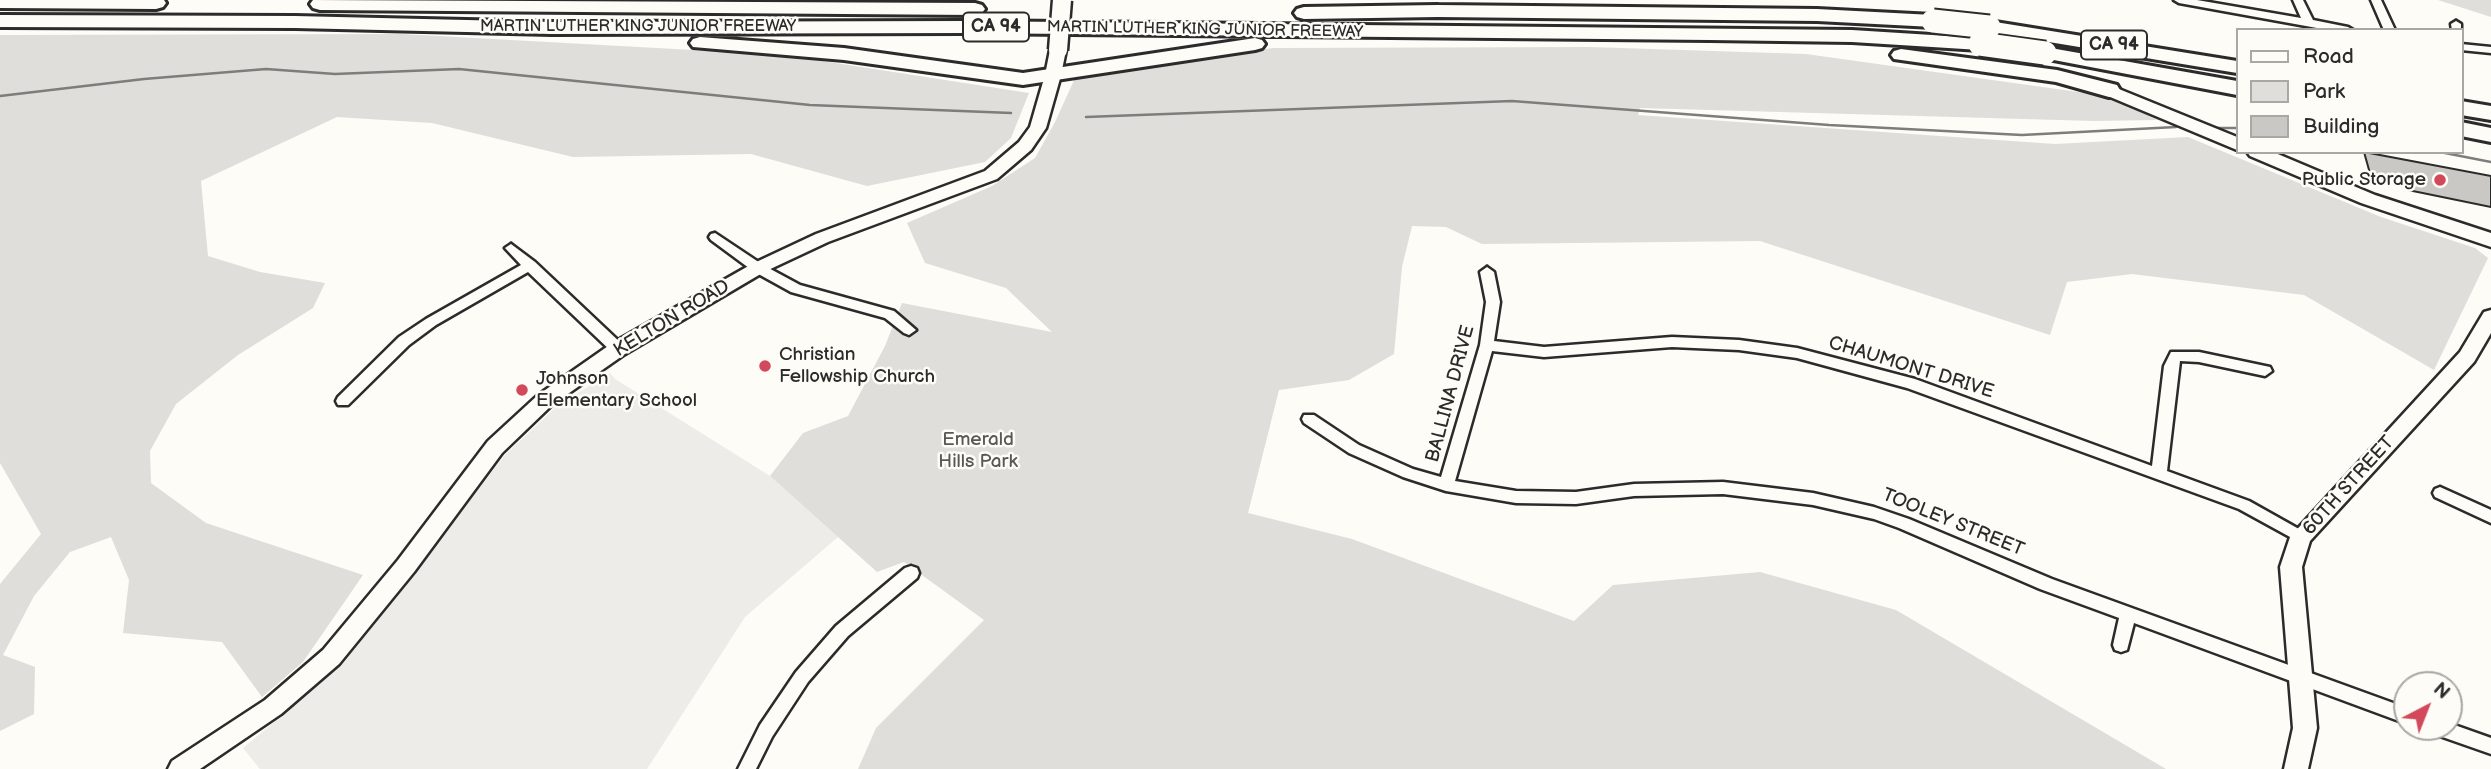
<!DOCTYPE html>
<html>
<head>
<meta charset="utf-8">
<style>
  body { margin:0 }
  #map { position:relative; width:2491px; height:769px; overflow:hidden; background:#fdfcf7; font-family:"Balsamiq Sans",sans-serif }
  canvas { display:block }
  .legend { position:absolute; left:2236px; top:28px; width:228px; height:126px; box-sizing:border-box; background:#fdfcf7; border:2px solid #a9a8a5; margin:0; padding:9px 12px; list-style:none; font-size:21px; color:#2b2b2b }
  .legend li { display:flex; align-items:center; gap:14px; height:35px }
  .legend b { width:35px; border:2px solid #a9a8a5 }
  .north { position:absolute; left:2393px; top:671px; width:70px; height:70px; box-sizing:border-box; background:#fdfcf7; border:2px solid #a9a8a5; border-radius:50%; rotate:42deg; font-size:19px; font-weight:700; line-height:28px; text-align:center; color:#2b2b2b }
  .north::after { content:''; display:block; margin:auto; width:24px; height:32px; background:#d1495b; clip-path:polygon(50% 0,100% 100%,50% 72%,0 100%) }
</style>
</head>
<body>
<div id="map">
<canvas width="2491" height="769"></canvas>
<ul class="legend">
<li><b style="height:9px;background:#fdfcf7"></b>Road</li>
<li><b style="height:19px;background:#dfdeda"></b>Park</li>
<li><b style="height:19px;background:#c9c8c4"></b>Building</li>
</ul>
<div class="north">N</div>
</div>
<script>
const ctx = document.querySelector('canvas').getContext('2d');
ctx.lineJoin = 'round';
function paint(path, color) {
  ctx.fillStyle = color;
  ctx.fill(path, 'evenodd');
}
function poly(rows) {
  const path = new Path2D();
  for (const r of rows) {
    path.moveTo(r[0], r[1]);
    for (let i = 2; i < r.length; i += 2) path.lineTo(r[i], r[i + 1]);
  }
  return path;
}
function stroke(path, color, width, dash) {
  ctx.strokeStyle = color;
  ctx.lineWidth = width;
  ctx.lineCap = dash ? 'butt' : 'round';
  ctx.setLineDash(dash || []);
  ctx.stroke(path);
}
function label(font, color, halo, rows, align = 'center') {
  ctx.font = font + ' "Balsamiq Sans",sans-serif';
  ctx.lineWidth = 5;
  ctx.setLineDash([]);
  ctx.textBaseline = 'middle';
  ctx.strokeStyle = halo;
  ctx.fillStyle = color;
  for (const [text, x, y, turn = 0] of rows) {
    ctx.save();
    ctx.translate(x, y);
    ctx.rotate((+turn || 0) * Math.PI / 180);
    ctx.textAlign = isNaN(turn) ? turn : align;
    if (halo) ctx.strokeText(text, 0, 0);
    ctx.fillText(text, 0, 0);
    ctx.restore();
  }
}
const built = poly([
  [610,373,615,379,770,476,838,537,745,617,647,769,260,769,243,748,322,682,379,618,504,456,557,406]
]);
const green = poly([
  [2438,0,2491,0,2491,17],
  [402,34,784,55,1029,93,1011,138,985,162,867,186,751,154,573,157,432,123,337,117,201,181,208,256,260,272,325,283,313,308,238,355,176,404,150,451,151,483,206,523,363,575,303,662,262,697,222,642,123,633,129,580,111,537,70,552,34,596,3,655,35,667,34,714,0,731,0,584,41,534,0,463,0,35],
  [1590,47,1806,54,2107,96,2157,120,2094,121,1640,108,1638,115,2055,144,2188,137,2381,217,2475,248,2488,258,2434,370,2304,295,2132,274,2067,282,2050,335,1760,241,1482,244,1446,227,1412,226,1402,267,1394,354,1349,380,1279,390,1248,513,1352,539,1574,621,1613,585,1760,572,1896,610,2166,769,858,769,876,728,984,620,904,562,877,572,770,476,803,433,848,416,885,346,902,303,1052,332,1006,288,925,263,907,223,992,186,1035,158,1055,122,1076,76,1273,48]
]);
const stream = poly([
  [0,96,144,79,266,69,335,74,459,69,810,105,1011,113],
  [1086,117,1512,101,1829,125,2022,135,2176,127],
  [2217,128,2237,128],
  [2440,152,2491,162]
]);
const building = poly([
  [2364,152,2491,176,2491,207,2408,190,2406,184,2371,177,2364,152]
]);
const minor = poly([
  [2174,0,2197,0,2301,18,2293,0,2303,0,2313,20,2348,27,2353,30,2328,30,2179,3,2174,0],
  [2371,0,2381,0,2395,30,2384,30,2371,0],
  [2456,21,2461,24,2461,32,2461,30,2452,30,2451,24,2456,21],
  [2461,44,2491,47,2491,53,2461,50,2461,44],
  [715,233,763,265,800,285,894,311,916,330,909,335,904,333,885,318,791,292,753,271,711,240,709,237,711,234,715,233],
  [511,244,535,262,623,345,625,349,623,353,613,353,528,272,436,325,409,345,348,405,338,405,336,401,338,397,399,337,426,319,521,265,505,248,511,244],
  [1487,267,1494,272,1500,302,1494,341,1544,347,1672,337,1739,340,1797,348,1915,379,2152,466,2164,366,2171,352,2199,352,2270,367,2272,371,2265,376,2199,362,2180,361,2167,471,2249,501,2306,533,2309,537,2306,541,2301,543,2239,509,1907,388,1797,358,1739,350,1672,347,1544,357,1492,351,1455,481,1516,491,1576,492,1634,484,1723,482,1813,493,1874,507,1909,519,2052,579,2407,708,2407,724,2134,623,2127,650,2121,652,2115,650,2113,645,2119,618,2040,589,1899,528,1874,519,1813,505,1723,494,1634,496,1576,504,1516,503,1446,491,1403,477,1349,453,1304,423,1302,419,1304,415,1314,415,1359,445,1413,469,1441,477,1480,345,1486,302,1480,272,1487,267],
  [2440,487,2491,510,2491,523,2435,497,2433,493,2435,489,2440,487],
  [911,566,917,568,919,573,917,578,848,636,808,682,772,737,756,769,738,769,760,725,796,672,836,626,905,568,911,566],
  [2449,723,2491,738,2491,754,2431,733,2429,727,2449,727,2449,723]
]);
const tertiary = poly([
  [1053,70,1061,75,1046,128,1031,150,997,179,828,242,764,272,625,354,552,405,502,453,414,572,339,664,281,714,200,769,168,769,172,761,265,700,323,650,398,560,488,441,538,395,611,344,752,264,816,234,985,171,1019,142,1030,127,1045,75,1053,70],
  [2491,310,2491,333,2474,362,2310,541,2302,567,2317,728,2308,769,2284,769,2293,728,2280,567,2290,537,2460,352,2484,312,2491,310]
]);
const secondary = poly([
  [1058,45,1066,50,1061,75,1053,80,1045,75,1050,50,1058,45],
  [2109,85,2237,137,2237,150,2103,94,2100,90,2103,86,2109,85],
  [2247,152,2273,152,2375,195,2491,233,2491,247,2361,203,2250,156,2247,152]
]);
const motorway = poly([
  [0,0,164,0,166,3,163,7,156,9,0,8,0,0],
  [313,0,975,3,982,5,985,9,982,13,975,15,320,10,313,8,310,4,313,0],
  [1438,5,1817,9,1933,15,1940,17,1943,21,1940,25,1933,27,1817,21,1438,17,1304,19,1297,17,1294,13,1297,9,1304,7,1438,5],
  [0,15,295,16,552,22,964,21,1852,30,1980,38,1987,40,1990,44,1987,48,1980,50,1852,42,1710,40,964,33,552,34,295,28,0,27,0,15],
  [1989,21,2237,61,2237,73,1982,31,1979,27,1982,23,1989,21],
  [700,37,844,48,1023,73,1255,38,1262,40,1265,44,1262,48,1255,50,1023,85,844,60,693,47,690,43,693,39,700,37],
  [2045,47,2237,81,2237,95,2038,57,2035,53,2038,49,2045,47],
  [1901,49,2057,70,2117,85,2120,90,2117,95,2109,97,2056,82,1894,59,1891,55,1894,51,1901,49],
  [2461,101,2491,106,2491,120,2461,115,2461,101],
  [2461,122,2491,128,2491,142,2461,136,2461,122]
]);
const secondaryBridge = poly([
  [1058,50,1062,0]
]);
const motorwayBridge = poly([
  [1933,21,1989,27],
  [1980,44,2045,53]
]);
const markers = [
  [2440,180,7,"#d1495b"],
  [765,366,7,"#d1495b"],
  [522,390,7,"#d1495b"]
];
const farStreetnames = [
  ["MARTIN LUTHER KING JUNIOR FREEWAY",638,27],
  ["MARTIN LUTHER KING JUNIOR FREEWAY",1205,30,1]
];
const shields = [
  [996,27,66],
  [2114,45,66]
];
const shieldNames = [
  ["CA 94",996,27],
  ["CA 94",2114,45]
];
const poiNames = [
  ["Public Storage",2426,180,"right"],
  ["Christian",779,355],
  ["Fellowship Church",779,377],
  ["Johnson",536,379],
  ["Elementary School",536,401]
];
const streetNames = [
  ["KELTON ROAD",672,319,-31],
  ["CHAUMONT DRIVE",1911,368,17],
  ["BALLINA DRIVE",1451,394,-75],
  ["60TH STREET",2349,486,-48],
  ["TOOLEY STREET",1953,523,22]
];
const parkNames = [
  ["Emerald",978,440],
  ["Hills Park",978,462]
];
paint(built, '#edece8');
paint(green, '#dfdeda');
stroke(stream, '#7e7d7b', 2.5);
paint(building, '#c9c8c4');
stroke(building, '#2b2b2b', 2);
stroke(minor, '#2b2b2b', 5);
stroke(tertiary, '#2b2b2b', 5);
stroke(secondary, '#2b2b2b', 5);
stroke(motorway, '#2b2b2b', 6);
paint(minor, '#fdfcf7');
paint(tertiary, '#fdfcf7');
paint(secondary, '#fdfcf7');
paint(motorway, '#fdfcf7');
stroke(secondaryBridge, '#2b2b2b', 23, []);
stroke(motorwayBridge, '#2b2b2b', 27, []);
stroke(secondaryBridge, '#fdfcf7', 18);
stroke(motorwayBridge, '#fdfcf7', 23);
for (const [x, y, r, color] of markers) {
  const dot = new Path2D();
  dot.arc(x, y, r, 0, 2 * Math.PI);
  ctx.fillStyle = color;
  ctx.fill(dot);
  stroke(dot, '#fdfcf7', 2.5);
}
label('16px', '#2b2b2b', '#fdfcf7', farStreetnames);
for (const [x, y, w] of shields) {
  const box = new Path2D();
  box.roundRect(x - w / 2, y - 14.5, w, 29, 5);
  ctx.fillStyle = '#fdfcf7';
  ctx.fill(box);
  stroke(box, '#2b2b2b', 2);
}
label('bold 18px', '#2b2b2b', null, shieldNames);
label('19px', '#2b2b2b', '#fdfcf7', poiNames, 'left');
label('19px', '#2b2b2b', '#fdfcf7', streetNames);
label('19px', '#585857', '#fdfcf7', parkNames);
</script>
</body>
</html>
